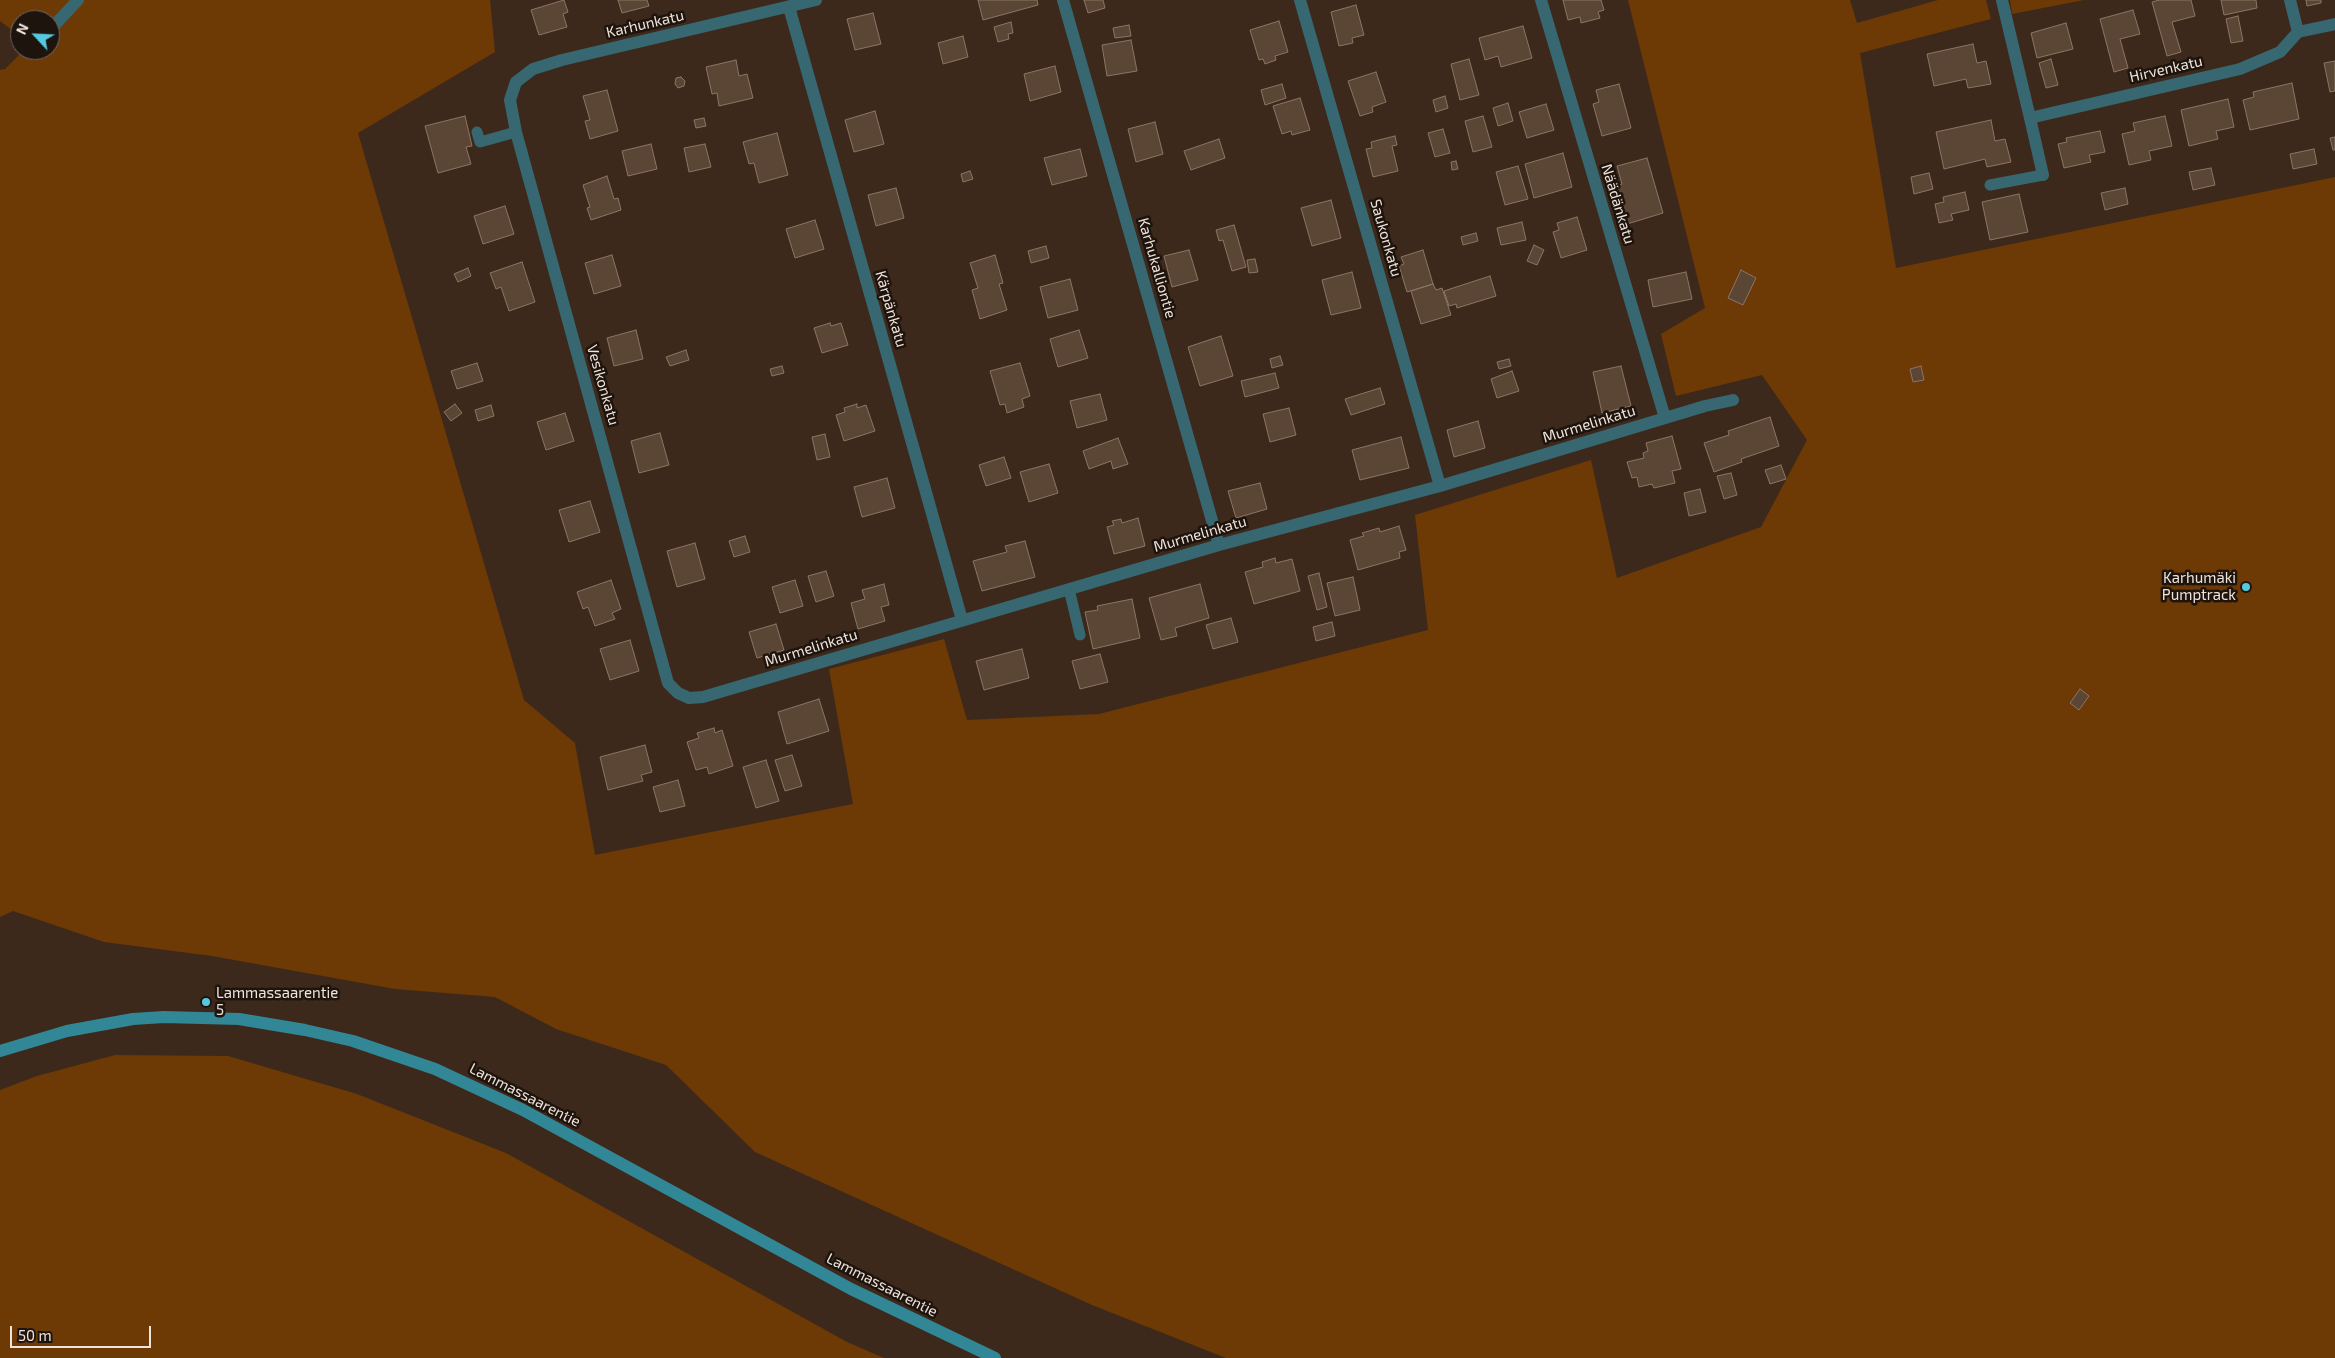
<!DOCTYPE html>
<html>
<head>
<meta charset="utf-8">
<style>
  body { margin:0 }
  #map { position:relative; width:2335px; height:1358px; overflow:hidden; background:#3d291b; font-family:"Exo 2",sans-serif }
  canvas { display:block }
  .north { position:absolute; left:10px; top:10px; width:50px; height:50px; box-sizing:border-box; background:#1d140e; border:1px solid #716760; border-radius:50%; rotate:295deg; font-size:14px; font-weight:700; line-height:20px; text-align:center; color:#f0e3da }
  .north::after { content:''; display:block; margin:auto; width:18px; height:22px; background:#55cadf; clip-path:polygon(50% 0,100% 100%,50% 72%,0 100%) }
  .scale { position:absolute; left:10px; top:1326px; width:141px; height:22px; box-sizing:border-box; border:2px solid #f0e3da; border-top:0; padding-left:6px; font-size:15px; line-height:18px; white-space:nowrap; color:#f0e3da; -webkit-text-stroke:4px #1d140e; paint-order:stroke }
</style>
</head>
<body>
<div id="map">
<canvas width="2335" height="1358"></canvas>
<div class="north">N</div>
<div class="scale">50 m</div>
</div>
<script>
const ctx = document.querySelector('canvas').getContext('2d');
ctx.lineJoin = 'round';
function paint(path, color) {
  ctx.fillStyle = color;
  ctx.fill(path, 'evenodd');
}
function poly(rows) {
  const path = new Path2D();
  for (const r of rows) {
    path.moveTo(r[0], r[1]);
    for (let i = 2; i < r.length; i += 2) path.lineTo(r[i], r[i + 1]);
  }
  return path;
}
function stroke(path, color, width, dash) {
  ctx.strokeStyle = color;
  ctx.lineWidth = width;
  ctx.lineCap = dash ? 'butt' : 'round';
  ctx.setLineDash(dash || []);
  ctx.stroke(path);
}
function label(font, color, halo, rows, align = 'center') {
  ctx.font = font + ' "Exo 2",sans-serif';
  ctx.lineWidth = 5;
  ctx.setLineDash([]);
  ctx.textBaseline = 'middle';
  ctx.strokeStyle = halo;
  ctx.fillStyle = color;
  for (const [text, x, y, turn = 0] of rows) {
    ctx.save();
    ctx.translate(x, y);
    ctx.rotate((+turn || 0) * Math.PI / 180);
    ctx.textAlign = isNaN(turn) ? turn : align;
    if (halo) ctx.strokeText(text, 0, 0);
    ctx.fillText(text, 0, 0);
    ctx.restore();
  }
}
const green = poly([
  [0,0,490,0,495,52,358,133,524,700,575,743,595,855,853,804,829,669,944,639,967,720,1099,714,1428,630,1415,515,1591,460,1617,578,1761,527,1807,440,1762,375,1676,396,1661,334,1705,308,1628,0,1850,0,1857,23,1938,0,1986,0,1991,19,1860,53,1896,268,2335,177,2335,1358,1226,1358,1092,1305,755,1152,666,1065,556,1029,495,997,395,989,212,956,104,942,13,911,0,917,0,70,5,69,24,50,50,50,50,20,20,20,20,36,0,21],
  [2010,0,2084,0,2012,14],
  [115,1055,228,1056,357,1094,506,1153,847,1342,884,1358,0,1358,0,1090,37,1076]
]);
const building = poly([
  [564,0,568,12,563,14,567,27,539,35,531,10,564,0],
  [618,0,647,0,649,6,622,13,618,0],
  [978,0,1037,0,1038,5,983,20,978,0],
  [1084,0,1103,0,1105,8,1088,13,1084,0],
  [1563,0,1601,0,1604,10,1598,12,1600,18,1581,23,1580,17,1568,20,1563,0],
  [2159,0,2191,0,2195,16,2172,22,2181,52,2167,56,2152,2,2159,0],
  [2221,0,2256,0,2257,8,2224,15,2221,0],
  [2306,0,2321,0,2321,3,2307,6,2306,0],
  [1356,5,1364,35,1352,38,1353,43,1339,46,1331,12,1356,5],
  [2133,10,2140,34,2120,39,2128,68,2114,72,2100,19,2133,10],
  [873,13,881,44,855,50,847,19,873,13],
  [2238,16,2243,41,2231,43,2226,19,2238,16],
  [1279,21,1288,52,1275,56,1276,60,1265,64,1263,59,1259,60,1250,30,1279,21],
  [1011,22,1013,33,1008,34,1009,39,998,42,994,27,1011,22],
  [2066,23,2073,49,2037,58,2031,33,2066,23],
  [1129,25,1131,36,1115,38,1113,28,1129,25],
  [1523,26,1532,58,1501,67,1498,56,1485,60,1479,38,1523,26],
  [963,36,968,57,943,64,938,43,963,36],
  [1131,40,1137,71,1107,76,1102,45,1131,40],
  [1973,44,1977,63,1986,61,1991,84,1968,88,1966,79,1934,86,1927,54,1973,44],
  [1469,59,1479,95,1460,100,1451,64,1469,59],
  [2051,59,2058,85,2046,88,2039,63,2051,59],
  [736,60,739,76,747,74,753,98,719,106,717,93,712,94,706,67,736,60],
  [2335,61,2335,91,2330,92,2324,63,2335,61],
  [1055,66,1061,92,1030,101,1024,74,1055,66],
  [1376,72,1386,102,1372,107,1373,112,1360,116,1348,81,1376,72],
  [681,77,685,81,684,86,678,88,675,84,676,78,681,77],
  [2292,83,2299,119,2250,130,2243,100,2254,97,2253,92,2292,83],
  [1282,84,1286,98,1265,105,1261,90,1282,84],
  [1619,84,1631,128,1602,136,1593,104,1599,102,1596,90,1619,84],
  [607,90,618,131,590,139,585,121,590,120,583,96,607,90],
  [1445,96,1448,108,1436,112,1433,100,1445,96],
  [1300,98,1310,130,1292,135,1291,131,1282,134,1273,106,1300,98],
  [2228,99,2234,127,2216,131,2218,139,2189,146,2181,110,2228,99],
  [1508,103,1513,121,1498,126,1493,108,1508,103],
  [1546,104,1554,130,1527,138,1519,112,1546,104],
  [875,111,884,144,854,152,845,120,875,111],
  [465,116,472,146,466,147,471,164,438,173,425,126,465,116],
  [1483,116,1492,147,1473,152,1465,121,1483,116],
  [2165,116,2172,146,2149,151,2151,160,2129,165,2122,134,2135,131,2133,123,2165,116],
  [704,118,706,126,696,128,694,120,704,118],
  [1991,120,1995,141,2005,139,2011,162,1987,167,1985,159,1944,169,1936,132,1991,120],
  [1155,122,1163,154,1136,162,1128,129,1155,122],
  [1443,129,1450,153,1435,157,1428,133,1443,129],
  [2100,131,2105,152,2089,155,2091,162,2064,168,2058,144,2067,142,2066,138,2100,131],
  [777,133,788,175,759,183,754,163,749,164,743,142,777,133],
  [1395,136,1397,145,1392,146,1398,171,1373,177,1366,149,1372,148,1371,142,1395,136],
  [2335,137,2335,150,2333,150,2330,138,2335,137],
  [1219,139,1225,158,1191,170,1184,151,1219,139],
  [651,144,657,169,628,176,622,151,651,144],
  [705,144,711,167,689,172,684,148,705,144],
  [1080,149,1087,176,1052,185,1044,158,1080,149],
  [2314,149,2317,164,2293,169,2290,154,2314,149],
  [1563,153,1572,187,1534,198,1525,164,1563,153],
  [1647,158,1663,213,1627,224,1616,186,1622,184,1617,166,1647,158],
  [1456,161,1458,169,1452,170,1451,162,1456,161],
  [1518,166,1528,199,1505,205,1496,172,1518,166],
  [2211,168,2215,185,2193,190,2189,172,2211,168],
  [970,171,973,179,963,182,961,174,970,171],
  [1929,173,1933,189,1914,194,1911,177,1929,173],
  [607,176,614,199,618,198,621,210,591,220,587,208,590,207,583,185,607,176],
  [896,188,904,218,876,226,868,195,896,188],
  [2125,188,2128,204,2105,210,2101,193,2125,188],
  [1965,192,1969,210,1951,214,1953,220,1939,223,1935,204,1944,202,1943,197,1965,192],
  [2019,194,2028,232,1990,240,1982,202,2019,194],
  [1331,200,1341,238,1312,246,1301,208,1331,200],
  [505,206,514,234,483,244,474,216,505,206],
  [1577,217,1587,250,1561,258,1553,232,1559,230,1557,223,1577,217],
  [815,220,824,249,795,258,786,229,815,220],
  [1522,222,1526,240,1501,245,1497,228,1522,222],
  [1234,225,1246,267,1232,271,1223,240,1219,241,1216,230,1234,225],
  [1476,233,1478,241,1463,245,1461,237,1476,233],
  [1534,245,1544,250,1537,265,1527,261,1534,245],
  [1046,246,1049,258,1031,263,1028,251,1046,246],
  [1189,250,1198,280,1172,287,1164,256,1189,250],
  [1423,250,1433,284,1407,292,1399,266,1404,264,1401,257,1423,250],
  [612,255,621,286,594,294,585,263,612,255],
  [995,255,1003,283,999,284,1007,310,980,319,972,290,978,288,970,263,995,255],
  [1255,259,1258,272,1249,273,1247,260,1255,259],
  [522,262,535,302,509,311,501,287,496,289,490,273,522,262],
  [468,268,471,276,458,282,454,274,468,268],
  [1741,270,1756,278,1743,305,1728,298,1741,270],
  [1352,272,1361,308,1331,315,1322,280,1352,272],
  [1686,272,1692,299,1653,307,1648,280,1686,272],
  [1490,276,1496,296,1457,308,1456,304,1449,306,1444,291,1490,276],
  [1070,279,1078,310,1048,318,1040,287,1070,279],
  [1433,284,1436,290,1442,288,1451,315,1421,324,1411,291,1433,284],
  [830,323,831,326,841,323,848,345,822,353,814,328,830,323],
  [636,330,643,359,614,366,607,338,636,330],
  [1079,330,1088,358,1058,367,1050,339,1079,330],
  [1221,336,1233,376,1200,386,1188,347,1221,336],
  [686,350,689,360,670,366,666,357,686,350],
  [1280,356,1283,365,1272,368,1270,359,1280,356],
  [1509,359,1511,366,1499,369,1497,362,1509,359],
  [477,363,483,381,457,389,451,371,477,363],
  [1020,363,1030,396,1022,399,1024,407,1007,413,1005,404,1000,405,990,371,1020,363],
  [782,366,784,373,772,376,770,369,782,366],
  [1621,366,1631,406,1602,413,1593,372,1621,366],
  [1921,366,1924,380,1913,382,1910,369,1921,366],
  [1512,371,1519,391,1497,398,1491,379,1512,371],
  [1275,373,1279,388,1245,397,1241,381,1275,373],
  [1380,388,1385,404,1351,415,1345,399,1380,388],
  [1100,394,1107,420,1077,428,1070,401,1100,394],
  [455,404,462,413,451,421,444,412,455,404],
  [857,404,857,408,866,405,875,431,844,441,836,415,845,412,844,408,857,404],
  [491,405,494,416,478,421,475,410,491,405],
  [1289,408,1296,435,1270,442,1263,414,1289,408],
  [565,413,574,441,546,450,537,422,565,413],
  [1770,417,1779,446,1741,459,1742,462,1714,472,1704,443,1729,435,1728,431,1770,417],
  [1478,421,1485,448,1454,457,1447,430,1478,421],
  [660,433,669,465,639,473,631,441,660,433],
  [825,434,830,457,817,460,812,437,825,434],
  [1672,436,1681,469,1672,471,1675,483,1654,488,1652,484,1639,487,1637,477,1632,478,1627,462,1644,458,1643,453,1648,451,1646,443,1672,436],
  [1401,437,1409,468,1360,480,1352,450,1401,437],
  [1118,438,1128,464,1113,469,1111,461,1089,469,1083,451,1118,438],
  [1004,457,1011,478,986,486,979,465,1004,457],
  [1049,464,1058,493,1029,502,1020,472,1049,464],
  [1781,465,1786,479,1770,484,1765,470,1781,465],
  [1731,473,1737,495,1724,499,1717,476,1731,473],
  [887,478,895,508,862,517,854,487,887,478],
  [1260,483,1267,509,1236,518,1228,491,1260,483],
  [1700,489,1706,512,1689,516,1684,493,1700,489],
  [590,501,600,532,569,542,559,510,590,501],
  [1138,518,1145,546,1114,554,1107,527,1114,525,1112,521,1121,519,1122,523,1138,518],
  [1399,526,1406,550,1399,552,1400,558,1358,570,1350,540,1364,536,1362,533,1379,528,1380,532,1399,526],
  [745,536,750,552,734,557,729,541,745,536],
  [1025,541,1035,577,982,591,973,561,1007,552,1005,546,1025,541],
  [695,543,705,579,677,587,667,551,695,543],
  [1275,558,1276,563,1292,559,1300,591,1254,604,1245,572,1263,567,1262,562,1275,558],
  [826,571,834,596,816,602,808,576,826,571],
  [1319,573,1327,607,1317,610,1308,576,1319,573],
  [1353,577,1360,610,1335,616,1327,583,1353,577],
  [611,580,621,609,612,613,615,619,595,626,588,607,583,609,577,592,611,580],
  [795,580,803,606,780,613,772,587,795,580],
  [884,584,889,605,881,607,885,621,858,629,851,603,865,599,862,590,884,584],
  [1200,584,1209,618,1175,628,1177,636,1161,640,1149,598,1200,584],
  [1132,599,1140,638,1093,649,1085,612,1098,610,1097,606,1132,599],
  [1231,618,1238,642,1213,649,1206,625,1231,618],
  [1332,622,1335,636,1316,641,1313,627,1332,622],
  [776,624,784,650,757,658,749,632,776,624],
  [630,640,639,671,610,680,600,649,630,640],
  [1022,649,1029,678,984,690,976,661,1022,649],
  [1100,654,1108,682,1080,689,1072,661,1100,654],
  [2080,689,2089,696,2079,710,2070,703,2080,689],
  [819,699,829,731,787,744,778,712,819,699],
  [714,728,715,733,722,730,733,766,709,774,707,767,696,770,687,742,699,738,697,733,714,728],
  [645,745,652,772,641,775,643,781,608,790,600,757,645,745],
  [792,755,802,786,785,791,775,760,792,755],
  [766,760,779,801,756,808,743,767,766,760],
  [678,780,685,806,660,812,653,787,678,780]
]);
const lane = poly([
  [477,132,480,142,516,132],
  [1990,185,2043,175],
  [1069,589,1080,635]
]);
const street = poly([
  [816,0,562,60,533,69,516,82,510,100,516,132,668,683,678,693,689,698,703,697,1219,545,1440,486,1705,406,1733,400],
  [1063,0,1219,545],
  [1300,0,1440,486],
  [1541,0,1665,418],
  [2002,0,2030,118,2240,69,2280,52,2298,32],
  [2290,0,2298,32,2335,24],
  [789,7,962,620],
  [50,30,78,0],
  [29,52,32,50],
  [2030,118,2043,175]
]);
const secondary = poly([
  [0,1051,67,1031,133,1019,164,1017,239,1019,305,1030,353,1041,435,1069,523,1110,851,1289,995,1358]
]);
const markers = [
  [2246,587,5,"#55cadf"],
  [206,1002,5,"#55cadf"]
];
const streetNames = [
  ["Karhunkatu",645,24,-13],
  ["Hirvenkatu",2166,69,-13],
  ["Näädänkatu",1618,204,73],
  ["Saukonkatu",1386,238,74],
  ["Karhukalliontie",1157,268,74],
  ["Kärpänkatu",891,309,74],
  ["Vesikonkatu",603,385,74],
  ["Murmelinkatu",1589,424,-17],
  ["Murmelinkatu",1200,534,-16],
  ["Murmelinkatu",811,648,-17],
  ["Lammassaarentie",525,1095,27],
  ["Lammassaarentie",882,1285,27]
];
const poiNames = [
  ["Karhumäki",2236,578],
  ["Pumptrack",2236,595],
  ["Lammassaarentie",216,993,"left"],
  ["5",216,1010,"left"]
];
paint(green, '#6d3905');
paint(building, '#5b4636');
stroke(building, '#8c7564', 1);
stroke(lane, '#376871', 11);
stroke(street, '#376871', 12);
stroke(secondary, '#328797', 12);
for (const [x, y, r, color] of markers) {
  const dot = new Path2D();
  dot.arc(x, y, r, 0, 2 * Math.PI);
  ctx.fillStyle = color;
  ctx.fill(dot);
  stroke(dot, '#1d140e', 2);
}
label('15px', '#f0e3da', '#1d140e', streetNames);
label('15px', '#f0e3da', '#1d140e', poiNames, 'right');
</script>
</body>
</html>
